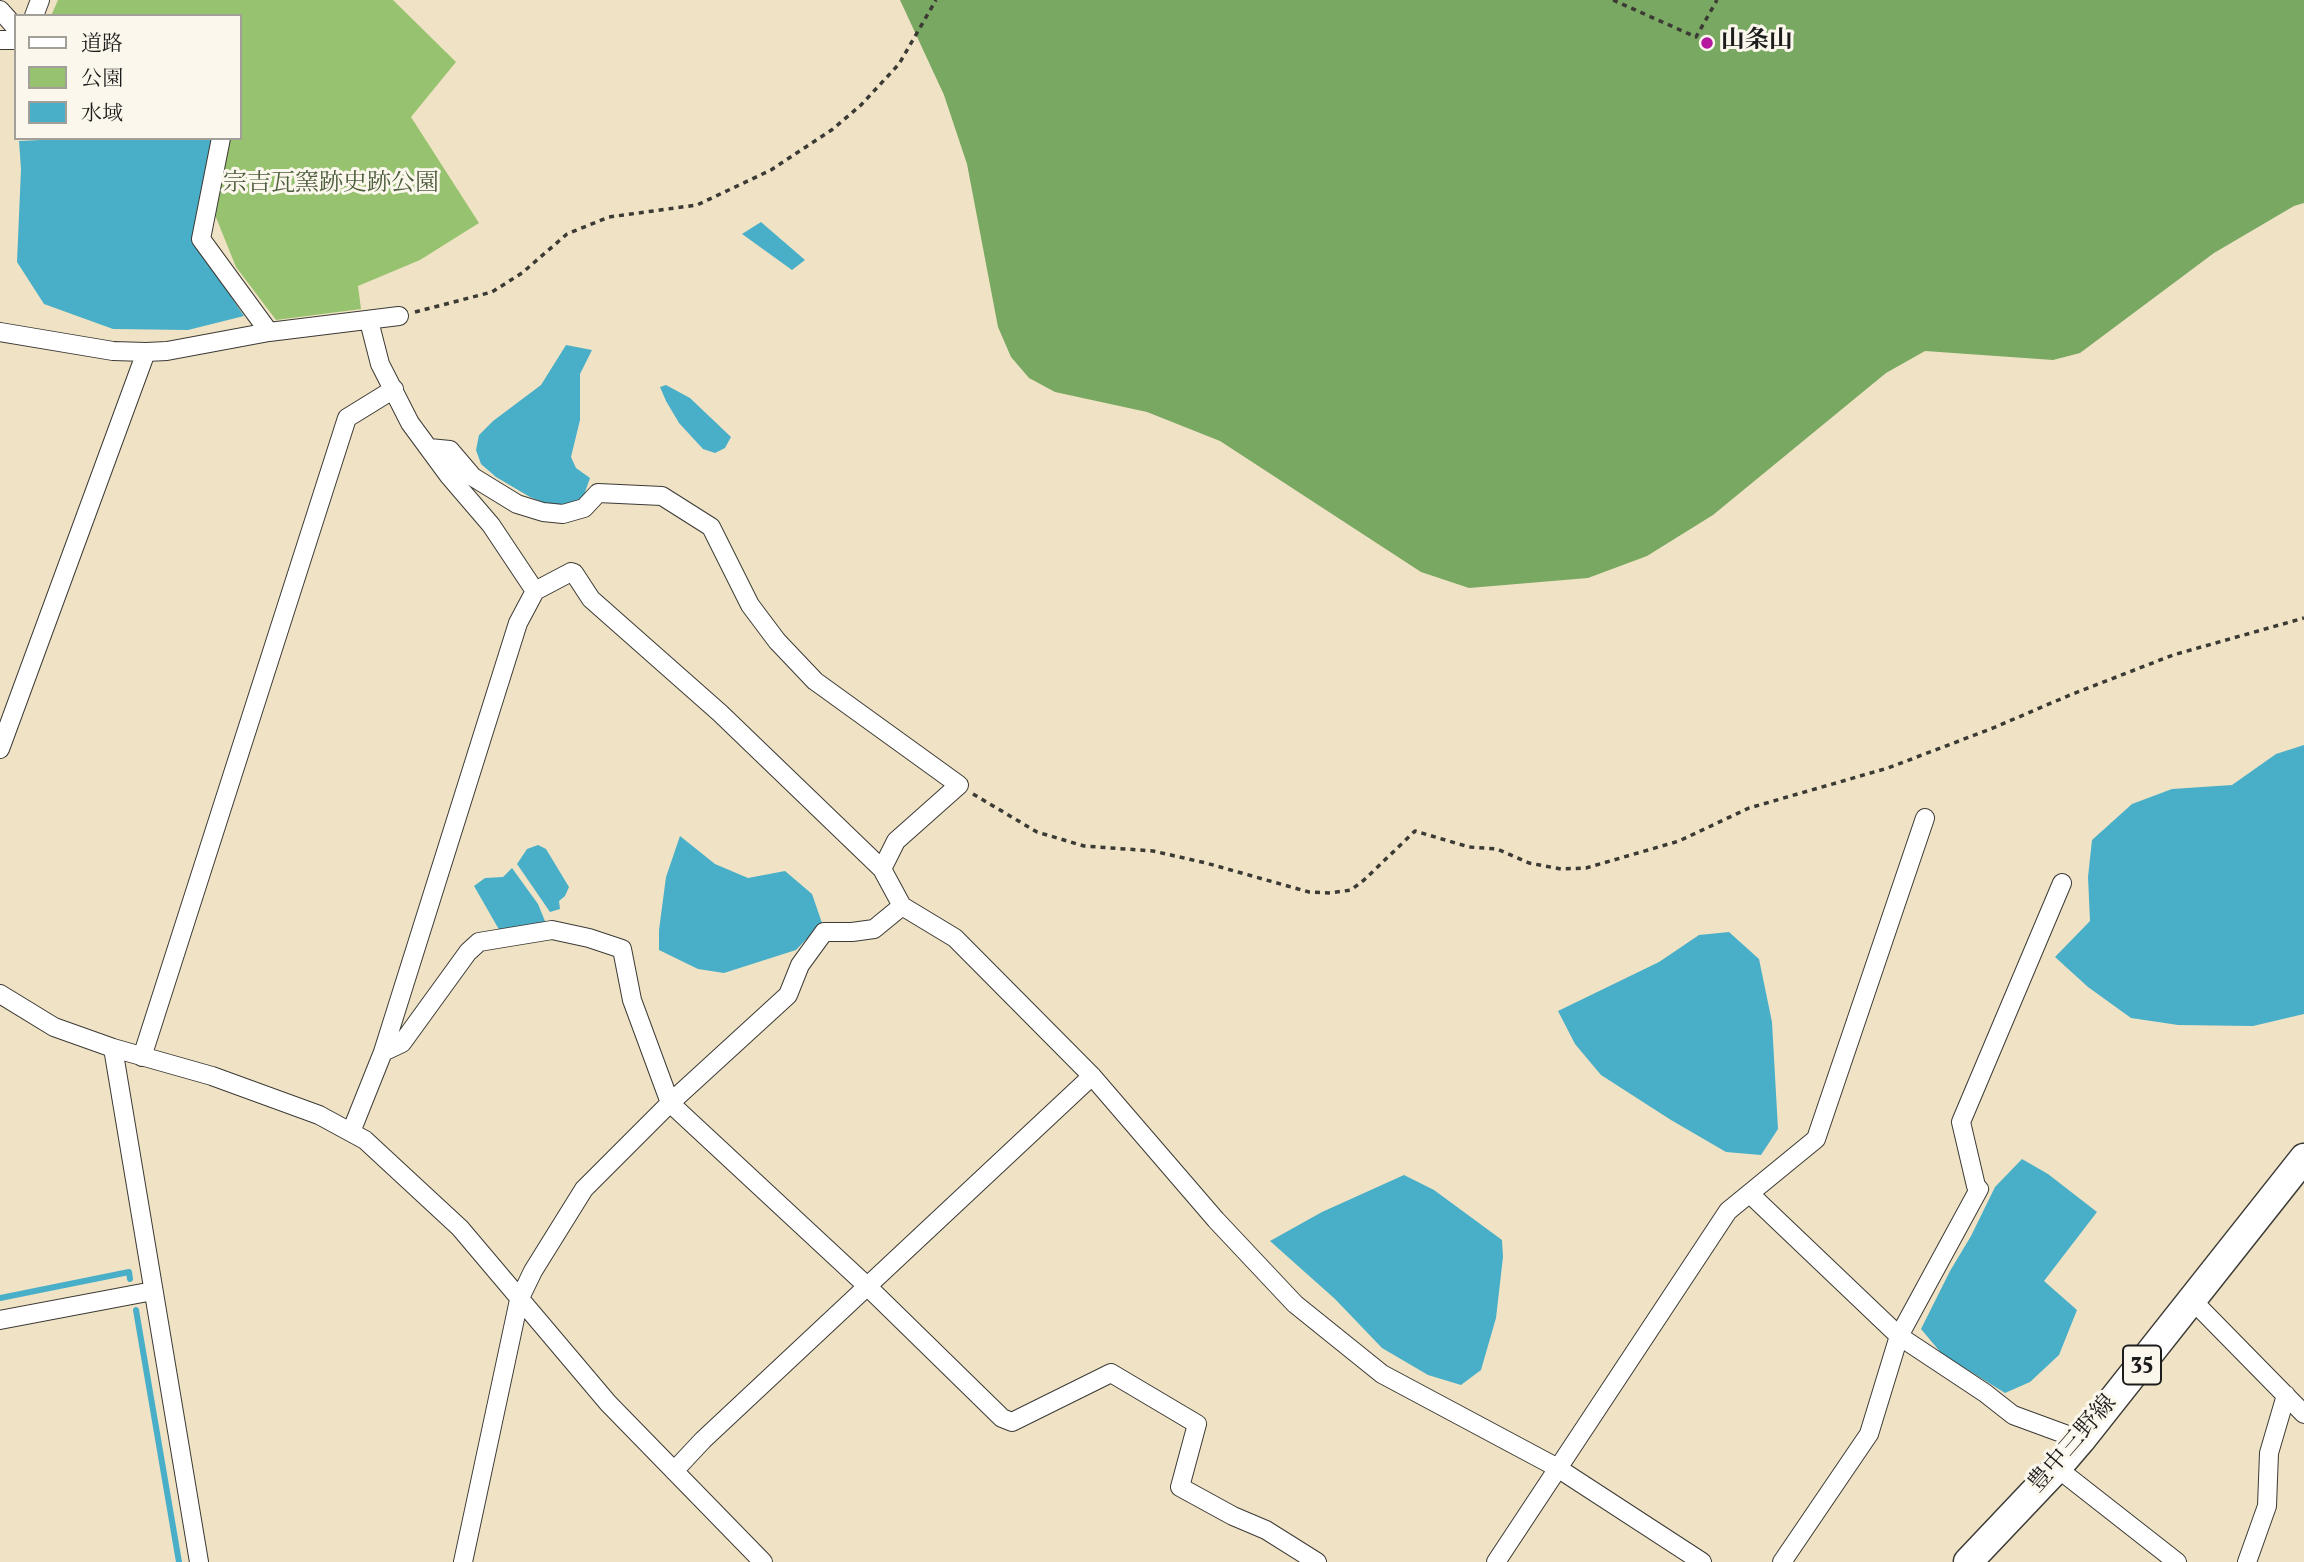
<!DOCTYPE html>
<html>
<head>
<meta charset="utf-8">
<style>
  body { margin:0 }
  #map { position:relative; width:2304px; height:1562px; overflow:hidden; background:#f0e3c5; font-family:Vollkorn,"Noto Serif JP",serif }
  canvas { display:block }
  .legend { position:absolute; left:14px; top:14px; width:228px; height:126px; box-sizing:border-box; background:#fbf7ec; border:2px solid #a29f99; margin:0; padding:9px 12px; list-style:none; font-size:21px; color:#1c1c1c }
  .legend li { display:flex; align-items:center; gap:14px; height:35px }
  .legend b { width:35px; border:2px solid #a29f99 }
</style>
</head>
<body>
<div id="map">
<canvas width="2304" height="1562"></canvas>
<ul class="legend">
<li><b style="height:9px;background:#fff"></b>道路</li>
<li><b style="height:19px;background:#97c26f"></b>公園</li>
<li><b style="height:19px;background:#49afc8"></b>水域</li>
</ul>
</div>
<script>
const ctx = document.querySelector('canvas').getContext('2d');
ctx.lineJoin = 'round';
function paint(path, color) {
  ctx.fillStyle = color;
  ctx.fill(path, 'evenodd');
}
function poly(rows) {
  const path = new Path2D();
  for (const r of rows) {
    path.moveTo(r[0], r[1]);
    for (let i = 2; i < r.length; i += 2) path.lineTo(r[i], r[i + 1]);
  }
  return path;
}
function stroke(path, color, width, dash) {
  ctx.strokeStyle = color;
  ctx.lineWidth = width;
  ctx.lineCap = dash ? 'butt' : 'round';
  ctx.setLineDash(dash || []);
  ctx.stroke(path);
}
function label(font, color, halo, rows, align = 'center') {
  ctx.font = font + ' Vollkorn,"Noto Serif JP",serif';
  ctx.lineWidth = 6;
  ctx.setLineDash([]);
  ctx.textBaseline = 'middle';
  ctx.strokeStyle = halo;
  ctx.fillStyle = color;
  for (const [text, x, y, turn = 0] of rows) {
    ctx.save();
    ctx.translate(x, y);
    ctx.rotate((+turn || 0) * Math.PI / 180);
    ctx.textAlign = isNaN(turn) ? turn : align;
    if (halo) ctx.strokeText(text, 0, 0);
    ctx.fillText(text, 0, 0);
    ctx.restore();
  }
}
const green = poly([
  [58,0,393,0,456,62,411,117,479,223,420,260,358,286,361,309,276,320,236,267,215,215,227,138,240,138,240,16,51,16]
]);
const forest = poly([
  [900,0,2304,0,2304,203,2294,206,2214,253,2080,353,2053,360,1925,351,1886,373,1713,515,1647,556,1588,578,1469,588,1421,572,1220,441,1147,412,1055,392,1029,378,1011,357,998,327,967,164,944,95]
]);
const water = poly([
  [84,138,217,138,196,244,244,316,188,330,113,329,44,304,17,262,21,169,19,141],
  [761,222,805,260,792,270,742,234],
  [566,345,592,350,580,374,580,420,571,457,576,468,590,478,584,495,575,505,558,508,530,497,496,477,481,464,476,450,479,435,493,421,541,385],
  [666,385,690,398,731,437,725,448,715,453,703,449,679,423,666,401,660,387],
  [2304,745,2304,1014,2253,1026,2178,1025,2131,1018,2088,987,2055,957,2090,921,2088,877,2092,840,2132,804,2172,789,2232,785,2276,754],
  [680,836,715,864,748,878,785,871,812,894,822,923,796,950,724,973,698,969,659,950,659,930,666,877],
  [538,845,546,849,569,887,565,896,559,901,560,909,550,912,517,864,527,849],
  [512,868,538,904,547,926,501,933,474,886,485,878,503,877],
  [1729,932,1759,959,1772,1022,1778,1129,1761,1155,1726,1152,1671,1120,1601,1075,1575,1044,1558,1011,1659,962,1699,935],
  [2022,1159,2048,1174,2097,1212,2044,1281,2077,1310,2059,1355,2030,1382,2005,1393,1942,1354,1921,1329,1950,1271,1971,1236,1995,1187],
  [1404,1175,1434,1190,1502,1240,1503,1257,1496,1318,1481,1370,1461,1385,1428,1375,1382,1348,1335,1299,1270,1241,1322,1212]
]);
const stream = poly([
  [0,1298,129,1272,130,1279],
  [136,1310,179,1562]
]);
const path = poly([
  [1613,0,1696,37,1717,0],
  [415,312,492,292,522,273,567,234,609,217,697,205,771,170,833,129,861,105,899,64,936,0],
  [973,794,1037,832,1084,846,1153,851,1206,863,1309,892,1330,893,1351,890,1364,880,1415,831,1469,847,1497,849,1529,863,1561,869,1586,868,1679,841,1749,808,1888,768,1993,728,2070,695,2173,655,2304,618]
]);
const street = poly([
  [0,10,16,28],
  [34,16,40,0],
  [0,40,16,40],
  [221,138,201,239,269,332,399,316],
  [369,321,380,364,410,423,449,476,491,525,535,591],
  [0,332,113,351,146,352,167,351,269,332],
  [429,448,450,450,473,477,517,504,543,512,563,514,584,508,598,493,662,496,711,527,750,605,777,641,815,681,959,785,896,841,882,869],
  [0,749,146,352],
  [0,994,54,1027,113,1048,212,1076,319,1115,365,1140,460,1228,608,1403,763,1562],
  [113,1048,199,1562],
  [383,1052,402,1043,468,952,479,942,552,930,589,938,622,949,632,1000,670,1103,867,1286,1002,1418,1012,1422,1111,1373,1197,1424,1180,1487,1233,1516,1266,1530,1317,1562],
  [142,1057,347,418,394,389],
  [351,1132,383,1052,518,623,535,591,571,572,574,573,591,599,720,713,882,869,902,906,955,938,1092,1076,1216,1220,1295,1304,1382,1374,1556,1467,1702,1562],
  [1750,1194,1899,1336,1985,1393,2013,1415,2081,1440],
  [2193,1301,2304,1414],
  [0,1320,153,1291],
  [2057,1468,2177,1562],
  [674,1471,703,1440,1092,1076],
  [463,1562,519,1300,533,1271,584,1189,670,1103,788,995,800,965,824,932,852,932,874,929,902,906],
  [1496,1562,1728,1211,1816,1139,1925,818],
  [1782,1562,1869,1434,1899,1336,1979,1189,1976,1186,1961,1122,2062,883],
  [2247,1562,2267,1506,2269,1453,2286,1395]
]);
const primary = poly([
  [1968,1562,2057,1468,2081,1440,2304,1158]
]);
const markers = [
  [1707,43,7,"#b5179e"]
];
const shields = [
  [2142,1365,38]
];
const shieldNames = [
  ["35",2142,1365]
];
const poiNames = [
  ["山条山",1721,43]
];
const parkNames = [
  ["宗吉瓦窯跡史跡公園",331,186]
];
const streetNames = [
  ["豊中三野線",2074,1445,-49]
];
paint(green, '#97c26f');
paint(forest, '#79a862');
paint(water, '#49afc8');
stroke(stream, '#49afc8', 6);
stroke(street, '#3c3a35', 20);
stroke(primary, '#3c3a35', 31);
stroke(path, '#3c3a35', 3.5, [5, 5]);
stroke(street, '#fff', 18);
stroke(primary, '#fff', 28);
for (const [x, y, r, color] of markers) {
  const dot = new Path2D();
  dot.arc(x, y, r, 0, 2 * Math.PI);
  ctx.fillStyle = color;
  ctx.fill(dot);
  stroke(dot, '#fbf7ec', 2.5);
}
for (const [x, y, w] of shields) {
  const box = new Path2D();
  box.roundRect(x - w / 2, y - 19.5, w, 39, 5);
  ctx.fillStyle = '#fbf7ec';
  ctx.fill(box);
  stroke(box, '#1c1c1c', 2);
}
label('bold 23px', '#1c1c1c', null, shieldNames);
label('bold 24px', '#1c1c1c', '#fbf7ec', poiNames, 'left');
label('24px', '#4d5e3d', '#fbf7ec', parkNames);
label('24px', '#1c1c1c', '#fbf7ec', streetNames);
</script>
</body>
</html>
